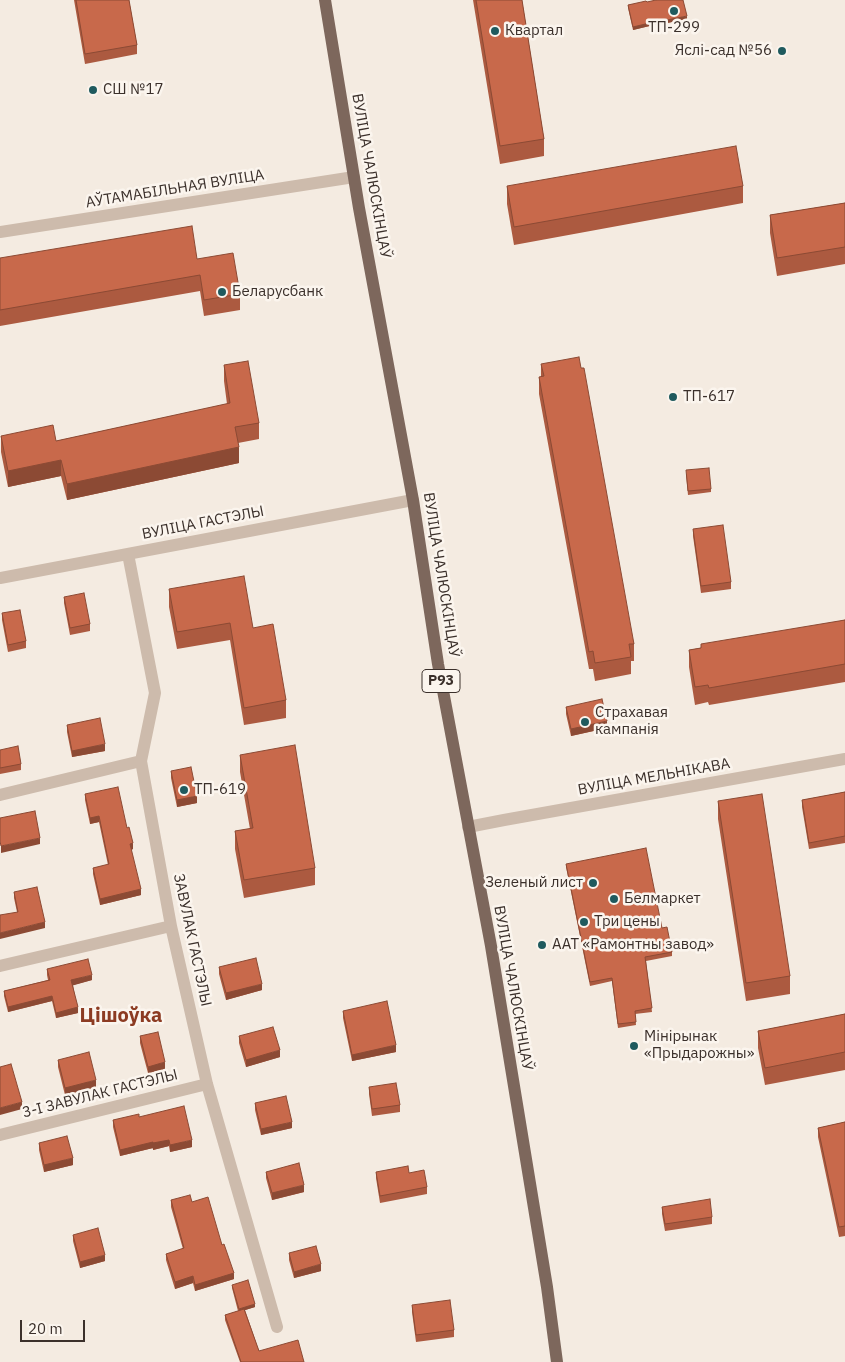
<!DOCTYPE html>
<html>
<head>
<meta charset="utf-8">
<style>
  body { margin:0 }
  #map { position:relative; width:845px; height:1362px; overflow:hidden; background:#f4ebe1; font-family:"IBM Plex Sans",sans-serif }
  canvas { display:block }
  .scale { position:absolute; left:20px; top:1320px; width:65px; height:22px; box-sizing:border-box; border:2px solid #3b302b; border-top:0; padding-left:6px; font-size:15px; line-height:18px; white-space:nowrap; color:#3b302b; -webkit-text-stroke:4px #fbf5ee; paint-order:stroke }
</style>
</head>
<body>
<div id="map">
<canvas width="845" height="1362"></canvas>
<div class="scale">20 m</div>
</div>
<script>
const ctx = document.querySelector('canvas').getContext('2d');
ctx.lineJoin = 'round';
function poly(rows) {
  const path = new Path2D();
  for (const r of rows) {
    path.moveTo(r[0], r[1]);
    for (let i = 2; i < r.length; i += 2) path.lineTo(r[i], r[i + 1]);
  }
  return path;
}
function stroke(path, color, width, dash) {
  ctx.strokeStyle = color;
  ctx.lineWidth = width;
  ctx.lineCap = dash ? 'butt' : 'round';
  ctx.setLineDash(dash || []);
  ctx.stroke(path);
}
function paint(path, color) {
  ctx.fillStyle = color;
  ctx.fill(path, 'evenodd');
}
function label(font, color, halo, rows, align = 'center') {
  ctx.font = font + ' "IBM Plex Sans",sans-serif';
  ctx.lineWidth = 5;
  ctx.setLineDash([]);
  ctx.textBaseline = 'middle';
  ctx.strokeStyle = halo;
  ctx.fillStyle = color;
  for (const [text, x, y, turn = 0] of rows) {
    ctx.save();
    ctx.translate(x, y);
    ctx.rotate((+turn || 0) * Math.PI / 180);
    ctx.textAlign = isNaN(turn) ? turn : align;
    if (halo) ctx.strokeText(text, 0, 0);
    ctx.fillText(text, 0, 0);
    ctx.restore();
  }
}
const street = poly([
  [0,232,354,177],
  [128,554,155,693,141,761,171,926,207,1084,277,1327],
  [0,578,413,500],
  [0,795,141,761],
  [468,827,504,820,845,759],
  [0,966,171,926],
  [0,1135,207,1084]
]);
const primary = poly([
  [325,0,359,208,413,500,438,664,491,946,547,1287,557,1362]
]);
const wall = poly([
  [74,0,129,0,137,45,137,54,85,64],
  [473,0,522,0,544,139,544,156,500,164],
  [647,2,687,19,667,23,666,22,633,30,628,8,628,5],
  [507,186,743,186,743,203,514,245,507,204],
  [845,203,845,264,777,276,770,233,770,215],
  [0,258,197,259,240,294,240,310,204,316,200,291,0,326],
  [541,364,634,644,634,661,631,661,631,674,595,681,593,669,589,669,539,394,539,377,541,377],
  [224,365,259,423,259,439,238,443,239,463,67,500,61,476,8,487,1,452,1,436,56,441,227,404,224,381],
  [686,474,711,489,711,492,688,495],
  [693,529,731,582,731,589,701,593,693,536],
  [169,589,253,628,286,700,286,718,244,725,230,640,177,649,169,607],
  [64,597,90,624,90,631,70,635,64,603],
  [2,613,26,641,26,648,8,652,2,620],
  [845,620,845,682,709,705,708,702,695,705,689,667,689,650],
  [566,707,607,728,571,736,566,714],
  [67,725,105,751,72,757,67,732],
  [0,750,21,764,21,770,0,774],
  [240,755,315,868,315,885,244,898,235,849,235,831,250,829,240,772],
  [171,771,197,803,177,807,171,778],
  [845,792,845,843,809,849,802,807,802,800],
  [85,794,127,828,133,849,131,850,141,895,100,905,93,874,93,868,108,865,99,822,90,824,85,800],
  [718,801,790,976,790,994,746,1001,718,819],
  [566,864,662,928,672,952,672,956,646,961,652,1012,635,1014,636,1025,618,1028,612,981,590,986,566,867],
  [14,892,45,928,17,912,14,898],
  [219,967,262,990,226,1000,219,974],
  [47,969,92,980,73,985,78,1013,56,1018,52,1001,8,1012,4,996,4,991,48,980,47,975],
  [343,1011,396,1052,352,1061,343,1018],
  [845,1014,845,1070,765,1085,758,1048,758,1031],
  [140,1036,165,1069,148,1073,140,1043],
  [239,1036,280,1057,246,1067,239,1043],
  [58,1060,96,1087,65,1095,58,1067],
  [369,1087,400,1105,400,1112,372,1116,369,1094],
  [255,1103,292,1128,261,1135,255,1110],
  [139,1117,192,1147,170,1152,169,1146,153,1150,153,1148,120,1156,113,1127,113,1120],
  [845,1122,845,1236,839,1237,818,1137,818,1128],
  [39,1143,73,1165,44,1172,39,1150],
  [266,1172,304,1192,272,1200,266,1178],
  [376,1172,409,1173,427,1187,427,1194,380,1203,376,1178],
  [171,1200,192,1202,222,1245,234,1279,195,1291,193,1283,175,1289,166,1260,166,1254,183,1249,171,1207],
  [662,1207,712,1217,712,1224,665,1231,662,1214],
  [73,1235,105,1261,80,1268,73,1241],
  [289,1253,321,1271,294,1278,289,1260],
  [232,1285,255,1307,245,1310,259,1351,304,1362,240,1362,225,1320,225,1315,238,1311,232,1288],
  [412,1305,454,1330,454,1337,416,1342,412,1312]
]);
const shadedWall = poly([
  [687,16,687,19,667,23,667,20],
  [666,19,666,22,633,30,633,27],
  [239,447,239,463,67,500,67,484],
  [61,460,61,476,8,487,8,471],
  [607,721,607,728,571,736,571,729],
  [105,744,105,751,72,757,72,751],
  [197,796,197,803,177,807,177,800],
  [99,816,99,822,90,824,90,818],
  [40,838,40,844,1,853,1,846],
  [133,843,133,849,130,850,130,844],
  [141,889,141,895,100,905,100,899],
  [45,922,45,928,0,939,0,933],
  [92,975,92,980,71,986,71,980],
  [262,984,262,990,226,1000,226,993],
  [52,996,52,1001,8,1012,8,1007],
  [78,1007,78,1013,56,1018,56,1013],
  [396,1045,396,1052,352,1061,352,1055],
  [280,1050,280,1057,246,1067,246,1060],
  [165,1062,165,1069,148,1073,148,1067],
  [96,1080,96,1087,65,1095,65,1088],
  [22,1102,22,1109,0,1115,0,1108],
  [292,1122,292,1128,261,1135,261,1129],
  [169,1140,169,1146,153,1150,153,1143],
  [192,1140,192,1147,170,1152,170,1145],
  [153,1142,153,1148,120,1156,120,1150],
  [73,1158,73,1165,44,1172,44,1165],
  [304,1185,304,1192,272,1200,272,1193],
  [105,1255,105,1261,80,1268,80,1262],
  [321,1264,321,1271,294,1278,294,1272],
  [234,1273,234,1279,195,1291,195,1285],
  [193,1276,193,1283,175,1289,175,1282],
  [255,1304,255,1307,239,1312,239,1309]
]);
const building = poly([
  [76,0,129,0,137,45,85,54,76,0],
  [476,0,522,0,544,139,500,146,476,0],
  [656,0,683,0,687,16,667,20,666,19,633,27,628,5,646,1,647,2,656,0],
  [736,146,743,186,514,227,507,186,736,146],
  [845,203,845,247,777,258,770,215,845,203],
  [192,226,197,259,233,253,240,294,204,300,200,275,0,310,0,258,192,226],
  [579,357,581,368,584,368,634,644,629,644,631,657,595,663,593,651,589,652,539,377,544,376,541,364,579,357],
  [248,361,259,423,235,427,239,447,67,484,61,460,8,471,1,436,53,425,56,441,230,403,224,365,248,361],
  [709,468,711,489,688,491,686,470,709,468],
  [723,525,731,582,701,586,693,529,723,525],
  [244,576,253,628,273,624,286,700,244,708,230,623,177,632,169,589,244,576],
  [84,593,90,624,70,628,64,597,84,593],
  [20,610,26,641,8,645,2,613,20,610],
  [845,620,845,664,709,688,708,685,695,687,689,650,701,648,701,644,845,620],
  [602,699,607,721,571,729,566,707,602,699],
  [100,718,105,744,72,751,67,725,100,718],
  [295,745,315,868,244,880,235,831,253,828,240,755,295,745],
  [18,746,21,764,0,768,0,750,18,746],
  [191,767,197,796,177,800,171,771,191,767],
  [118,787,127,828,129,827,133,843,130,844,141,889,100,899,93,868,109,864,99,816,90,818,85,794,118,787],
  [845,792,845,836,809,843,802,800,845,792],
  [762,794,790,976,746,983,718,801,762,794],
  [35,811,40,838,1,846,0,841,0,818,35,811],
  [646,848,662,928,667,927,672,952,645,957,652,1008,635,1011,636,1022,618,1024,612,978,590,982,566,864,646,848],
  [37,887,45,922,0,933,0,915,18,912,14,892,37,887],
  [256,958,262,984,226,993,219,967,256,958],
  [88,959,92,975,71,980,78,1007,56,1013,52,996,8,1007,4,991,50,980,47,969,88,959],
  [387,1001,396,1045,352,1055,343,1011,387,1001],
  [845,1014,845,1052,765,1068,758,1031,845,1014],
  [273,1027,280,1050,246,1060,239,1036,273,1027],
  [158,1032,165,1062,148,1067,140,1036,158,1032],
  [89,1052,96,1080,65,1088,58,1060,89,1052],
  [11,1064,22,1102,0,1108,0,1067,11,1064],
  [396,1083,400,1105,372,1109,369,1087,396,1083],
  [286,1096,292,1122,261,1129,255,1103,286,1096],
  [184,1106,192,1140,170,1145,169,1140,153,1143,153,1142,120,1150,113,1120,139,1114,139,1117,184,1106],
  [845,1122,845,1226,839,1227,818,1128,845,1122],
  [67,1136,73,1158,44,1165,39,1143,67,1136],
  [299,1163,304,1185,272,1193,266,1172,299,1163],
  [408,1166,409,1173,424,1170,427,1187,380,1196,376,1172,408,1166],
  [190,1195,192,1202,208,1197,222,1245,224,1244,234,1273,195,1285,193,1276,175,1282,166,1254,184,1248,171,1200,190,1195],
  [710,1199,712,1217,665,1224,662,1207,710,1199],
  [98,1228,105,1255,80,1262,73,1235,98,1228],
  [316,1246,321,1264,294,1272,289,1253,316,1246],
  [248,1280,255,1304,239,1309,232,1285,248,1280],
  [450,1300,454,1330,416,1335,412,1305,450,1300],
  [244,1309,259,1351,298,1340,304,1362,241,1362,225,1315,244,1309]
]);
const markers = [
  [674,11,5,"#1f5a5e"],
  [495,31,5,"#1f5a5e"],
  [782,51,5,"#1f5a5e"],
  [93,90,5,"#1f5a5e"],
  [222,292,5,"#1f5a5e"],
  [673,397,5,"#1f5a5e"],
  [585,722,5,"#1f5a5e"],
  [184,790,5,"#1f5a5e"],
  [593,883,5,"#1f5a5e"],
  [614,899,5,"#1f5a5e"],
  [584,922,5,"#1f5a5e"],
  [542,945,5,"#1f5a5e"],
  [634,1046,5,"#1f5a5e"]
];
const shields = [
  [441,681,38]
];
const shieldNames = [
  ["Р93",441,681]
];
const poiNames = [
  ["ТП-299",674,28,"center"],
  ["Квартал",505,31],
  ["Яслі-сад №56",772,51,"right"],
  ["СШ №17",103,90],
  ["Беларусбанк",232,292],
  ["ТП-617",683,397],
  ["Страхавая",595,713],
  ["кампанія",595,730],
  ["ТП-619",194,790],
  ["Зеленый лист",583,883,"right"],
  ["Белмаркет",624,899],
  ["Три цены",594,922],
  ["ААТ «Рамонтны завод»",552,945],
  ["Мінірынак",644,1037],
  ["«Прыдарожны»",644,1054]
];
const streetNames = [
  ["ВУЛІЦА ЧАЛЮСКІНЦАЎ",371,176,80],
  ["АЎТАМАБІЛЬНАЯ ВУЛІЦА",175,189,-9],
  ["ВУЛІЦА ГАСТЭЛЫ",203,523,-11],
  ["ВУЛІЦА ЧАЛЮСКІНЦАЎ",441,575,81],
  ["ВУЛІЦА МЕЛЬНІКАВА",654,777,-10],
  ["ЗАВУЛАК ГАСТЭЛЫ",192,940,78],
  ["ВУЛІЦА ЧАЛЮСКІНЦАЎ",513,988,80],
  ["3-І ЗАВУЛАК ГАСТЭЛЫ",100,1094,-14]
];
const districtNames = [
  ["Цішоўка",121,1016]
];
stroke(street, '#cdbbac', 12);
stroke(primary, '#7d675c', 12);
paint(wall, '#ac5a40');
paint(shadedWall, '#8c4a34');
paint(building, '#c8694b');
stroke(building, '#8c4a34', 1);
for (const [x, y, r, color] of markers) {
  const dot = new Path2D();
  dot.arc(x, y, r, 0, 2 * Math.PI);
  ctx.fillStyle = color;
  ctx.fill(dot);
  stroke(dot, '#fbf5ee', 2);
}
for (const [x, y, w] of shields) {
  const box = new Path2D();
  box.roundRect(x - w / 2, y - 11.5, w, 23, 4);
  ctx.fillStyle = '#fbf5ee';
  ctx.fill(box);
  stroke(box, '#3b302b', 1);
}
label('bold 14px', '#3b302b', null, shieldNames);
label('15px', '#3b302b', '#fbf5ee', poiNames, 'left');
label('15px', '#3b302b', '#fbf5ee', streetNames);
label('bold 20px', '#8c3b22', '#fbf5ee', districtNames);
</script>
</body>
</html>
